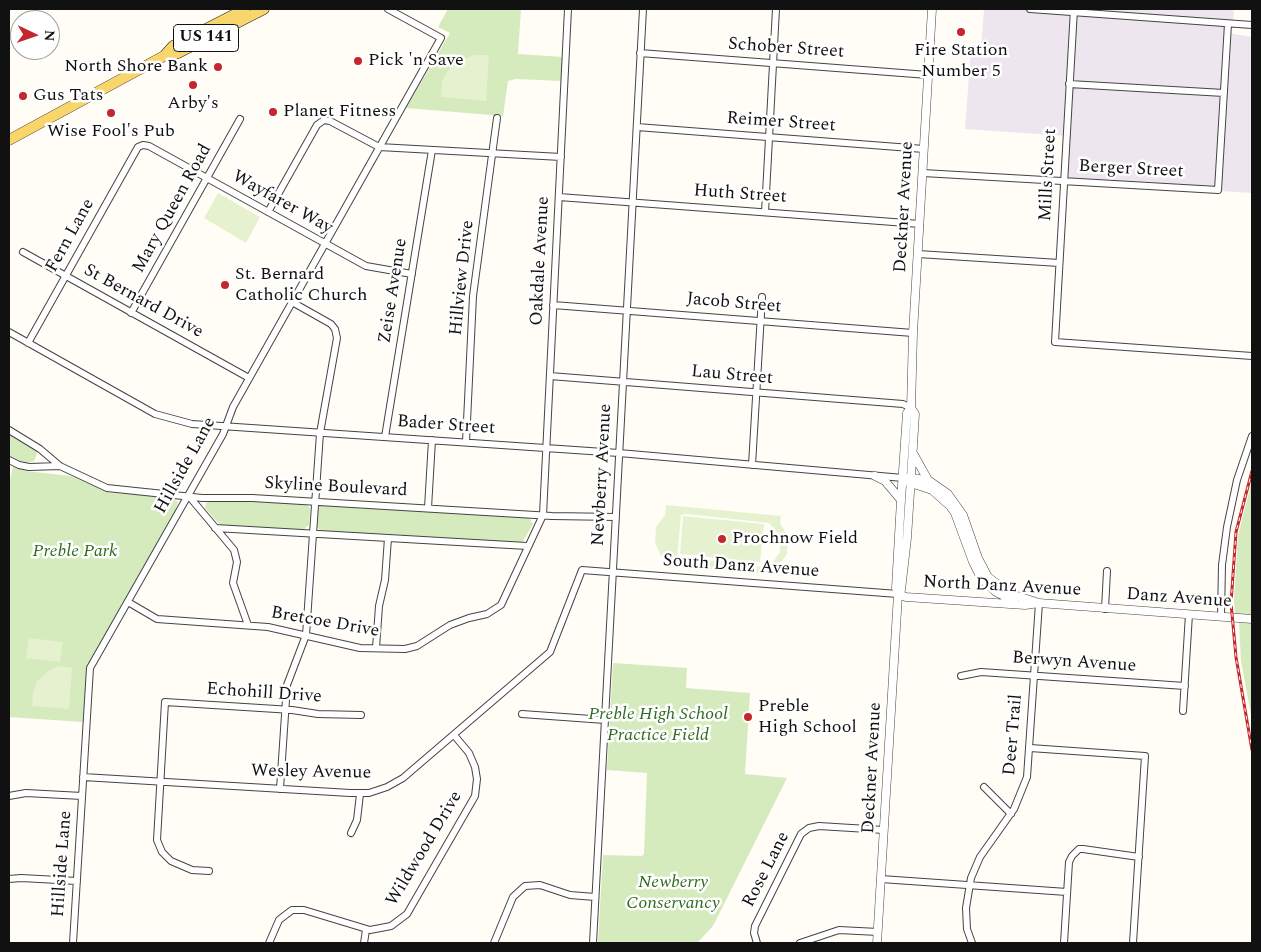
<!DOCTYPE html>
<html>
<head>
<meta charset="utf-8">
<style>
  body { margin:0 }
  #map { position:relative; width:1261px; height:952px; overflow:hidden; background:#fffdf5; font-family:Spectral,serif }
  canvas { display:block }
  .frame { position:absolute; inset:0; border:10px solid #111; pointer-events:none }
  .north { position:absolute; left:10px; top:10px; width:50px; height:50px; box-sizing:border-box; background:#fff; border:1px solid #a0a0a0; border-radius:50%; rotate:93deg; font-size:14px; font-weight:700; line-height:20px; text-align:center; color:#111 }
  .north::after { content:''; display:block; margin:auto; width:18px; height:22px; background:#c4262e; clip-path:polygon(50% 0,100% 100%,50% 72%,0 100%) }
</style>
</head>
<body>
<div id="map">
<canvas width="1261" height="952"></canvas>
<div class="frame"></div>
<div class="north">N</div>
</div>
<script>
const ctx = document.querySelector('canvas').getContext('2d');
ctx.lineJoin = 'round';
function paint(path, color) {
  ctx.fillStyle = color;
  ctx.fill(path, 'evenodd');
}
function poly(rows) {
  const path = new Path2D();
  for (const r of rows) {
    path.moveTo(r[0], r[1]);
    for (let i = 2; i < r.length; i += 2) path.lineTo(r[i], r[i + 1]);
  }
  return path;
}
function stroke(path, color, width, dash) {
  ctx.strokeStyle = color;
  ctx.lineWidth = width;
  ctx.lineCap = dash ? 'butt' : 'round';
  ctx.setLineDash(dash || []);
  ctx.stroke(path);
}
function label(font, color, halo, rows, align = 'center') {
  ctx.font = font + ' Spectral,serif';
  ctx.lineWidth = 5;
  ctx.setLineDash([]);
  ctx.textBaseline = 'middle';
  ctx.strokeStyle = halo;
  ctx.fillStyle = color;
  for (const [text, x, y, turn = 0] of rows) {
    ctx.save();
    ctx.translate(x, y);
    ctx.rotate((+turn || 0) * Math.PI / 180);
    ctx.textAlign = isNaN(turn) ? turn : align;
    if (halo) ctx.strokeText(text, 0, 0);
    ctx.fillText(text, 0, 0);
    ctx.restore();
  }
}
const industrial = poly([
  [984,9,1234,9,1233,24,1228,24,1228,33,1252,37,1252,193,1064,181,1066,136,965,129,971,49,981,49]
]);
const green = poly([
  [448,9,521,9,518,54,563,57,562,81,516,79,508,81,503,116,406,108,450,33,438,27],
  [9,434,36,450,37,454,34,461,24,464,9,457],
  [13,466,26,471,71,476,111,493,171,497,178,502,176,509,89,665,83,722,9,717,9,484],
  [1252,480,1252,615,1235,614,1234,599,1238,536],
  [211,501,304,503,310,508,309,525,303,530,220,525,205,508,206,503],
  [321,505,529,518,533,524,522,543,321,531,317,527,318,509],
  [1239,622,1252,623,1252,720,1241,661],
  [613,663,687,668,686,688,750,693,745,774,787,778,713,926,697,943,598,943,603,855,642,856,644,854,647,773,607,770]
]);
const pitch = poly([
  [474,55,489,55,486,101,441,97,442,82,447,72,455,63],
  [218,193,260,217,246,243,204,218],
  [666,505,781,516,780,523,788,537,787,554,777,568,761,574,673,565,661,556,655,542,656,527,665,515],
  [687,514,769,523,780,536,780,552,773,562,761,567,737,565,738,562,677,559,681,515],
  [683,516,764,524,760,562,680,554],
  [29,638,63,642,60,662,26,658],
  [59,666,72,668,69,709,32,706,33,693,37,681,48,671]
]);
const stream = poly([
  [1251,9,1252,11]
]);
const minor = poly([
  [1030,9,1252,25],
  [1074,9,1055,342,1252,356],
  [640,53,928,75],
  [1069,84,1224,93],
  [637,127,924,149],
  [923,173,1218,190,1228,24],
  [559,197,920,224],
  [268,212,317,125,324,120,330,121,379,147,561,157],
  [765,212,776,9],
  [23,252,249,378],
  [918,254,1059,263],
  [553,305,913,333],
  [131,313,240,119],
  [9,332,155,414,192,424,619,453,903,478],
  [28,343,138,147,143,145,149,146,366,266,412,274],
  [550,376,903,404,911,408],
  [9,430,40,449,60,466,107,488,202,498,252,498,552,516,616,517],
  [385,437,432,150],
  [466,442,473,296,497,118],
  [9,460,19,465,29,467,60,466],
  [752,465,762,297],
  [188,495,234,550,237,562,233,583,248,625],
  [428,508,432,440],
  [215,528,527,546],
  [128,602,157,619,268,627,360,648,405,649,417,646,450,625,469,618,487,614,501,605,543,515,568,9],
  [1105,609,1107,571],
  [1221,617,1222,565,1227,527,1237,480,1252,436],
  [376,648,379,606,385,580,388,538],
  [961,676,981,672,1185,686],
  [1183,711,1189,614],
  [522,714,605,720],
  [1030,748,1145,756,1133,943],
  [83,777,350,793,369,793,387,787,403,778,550,652,582,570,898,594],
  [984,787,1011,814],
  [280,789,287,685,306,635,320,433,337,338,335,329,331,324,292,302],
  [9,796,26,793,82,796],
  [351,833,357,820,360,794],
  [209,871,192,870,171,861,162,852,157,840,165,702,292,710,318,714,361,715],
  [9,879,21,878,77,881],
  [881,879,1067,892],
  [73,943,90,668,223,434,233,407,441,38,388,9],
  [269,943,279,920,292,910,304,910,370,930,391,926,407,914,475,796,477,779,475,767,469,753,454,735],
  [364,943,366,930],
  [494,943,513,897,525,886,540,885,570,895,595,897],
  [593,943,643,9],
  [757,943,754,933,755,926,801,834,809,828,819,826,884,830],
  [800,943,839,930,878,932],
  [972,943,967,929,966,908,971,878,980,857,1014,809,1027,777,1039,603],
  [1064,943,1069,862,1072,856,1079,849,1083,849,1139,857]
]);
const tertiary = poly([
  [914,455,928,480],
  [875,476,885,481,901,500],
  [907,478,928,480,948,494,963,515,978,558,988,577,1011,594,1036,602],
  [908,482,932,490,950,506,955,513,973,562,981,578,996,592,1014,601],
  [898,594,901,590,907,538,911,477,915,414,911,408,913,333,932,9],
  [898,594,906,597,1025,605,1039,603,1252,619],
  [877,943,898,594,896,588,901,500,907,413,911,408]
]);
const primary = poly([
  [164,56,173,46,245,9],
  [9,140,164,56,178,53,264,9]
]);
const rail = poly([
  [1252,471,1236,532,1231,603,1236,657,1252,750]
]);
const markers = [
  [961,32,5,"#c4262e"],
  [358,61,5,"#c4262e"],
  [218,67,5,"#c4262e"],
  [193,85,5,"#c4262e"],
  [23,96,5,"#c4262e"],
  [273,112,5,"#c4262e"],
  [111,113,5,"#c4262e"],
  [225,285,5,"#c4262e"],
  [722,539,5,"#c4262e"],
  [748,717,5,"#c4262e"]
];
const shields = [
  [206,38,65]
];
const shieldNames = [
  ["US 141",206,38]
];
const streetNames = [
  ["Schober Street",786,49,4],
  ["Reimer Street",781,123,4],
  ["Berger Street",1131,170,3],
  ["Mills Street",1049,175,-87],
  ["Huth Street",740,195,4],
  ["Wayfarer Way",282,203,29],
  ["Deckner Avenue",905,207,-87],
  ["Mary Queen Road",173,209,-61],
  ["Fern Lane",71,236,-61],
  ["Oakdale Avenue",541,261,-87],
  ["Hillview Drive",463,278,-84],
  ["Zeise Avenue",394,291,-81],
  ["St Bernard Drive",143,302,29],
  ["Jacob Street",734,304,5],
  ["Lau Street",732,376,5],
  ["Bader Street",446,426,4],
  ["Hillside Lane",186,466,-61],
  ["Newberry Avenue",603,475,-87],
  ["Skyline Boulevard",336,488,3],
  ["South Danz Avenue",741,567,4],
  ["North Danz Avenue",1002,587,3],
  ["Danz Avenue",1179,599,4],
  ["Bretcoe Drive",325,623,10],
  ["Berwyn Avenue",1074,663,4],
  ["Echohill Drive",264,694,4],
  ["Deer Trail",1014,735,-85],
  ["Deckner Avenue",873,768,-87],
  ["Wesley Avenue",311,773,1],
  ["Wildwood Drive",425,849,-59],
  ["Hillside Lane",63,864,-86],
  ["Rose Lane",767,870,-63]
];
const poiNames = [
  ["Fire Station",961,51,"center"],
  ["Number 5",961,72,"center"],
  ["Pick 'n Save",368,61],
  ["North Shore Bank",208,67,"right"],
  ["Gus Tats",33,96],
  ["Arby's",193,104,"center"],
  ["Planet Fitness",283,112],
  ["Wise Fool's Pub",111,132,"center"],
  ["St. Bernard",235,275],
  ["Catholic Church",235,296],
  ["Prochnow Field",732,539],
  ["Preble",758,707],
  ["High School",758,728]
];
const parkNames = [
  ["Preble Park",75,552],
  ["Preble High School",658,715],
  ["Practice Field",658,736],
  ["Newberry",673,883],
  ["Conservancy",673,904]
];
paint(industrial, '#eee6ef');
paint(green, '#d5ebbd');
paint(pitch, '#e6f2cf');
stroke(stream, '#3f96cf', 1);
stroke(minor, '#444', 8);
stroke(tertiary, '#444', 9);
stroke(primary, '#222', 11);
stroke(minor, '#fff', 6);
stroke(tertiary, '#fff', 8);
stroke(primary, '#f9d66b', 10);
stroke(rail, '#c4262e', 3);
stroke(rail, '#fff', 1, [4]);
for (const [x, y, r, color] of markers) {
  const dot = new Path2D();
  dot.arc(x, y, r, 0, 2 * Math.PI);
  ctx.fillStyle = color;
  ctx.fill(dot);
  stroke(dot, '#fff', 2);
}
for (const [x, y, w] of shields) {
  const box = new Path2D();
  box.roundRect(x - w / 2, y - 13.5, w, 27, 4);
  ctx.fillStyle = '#fff';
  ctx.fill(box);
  stroke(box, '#111', 1);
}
label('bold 16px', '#111', null, shieldNames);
label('18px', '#111', '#fff', streetNames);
label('18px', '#111', '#fff', poiNames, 'left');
label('italic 18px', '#2f6b1f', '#fff', parkNames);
</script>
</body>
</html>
